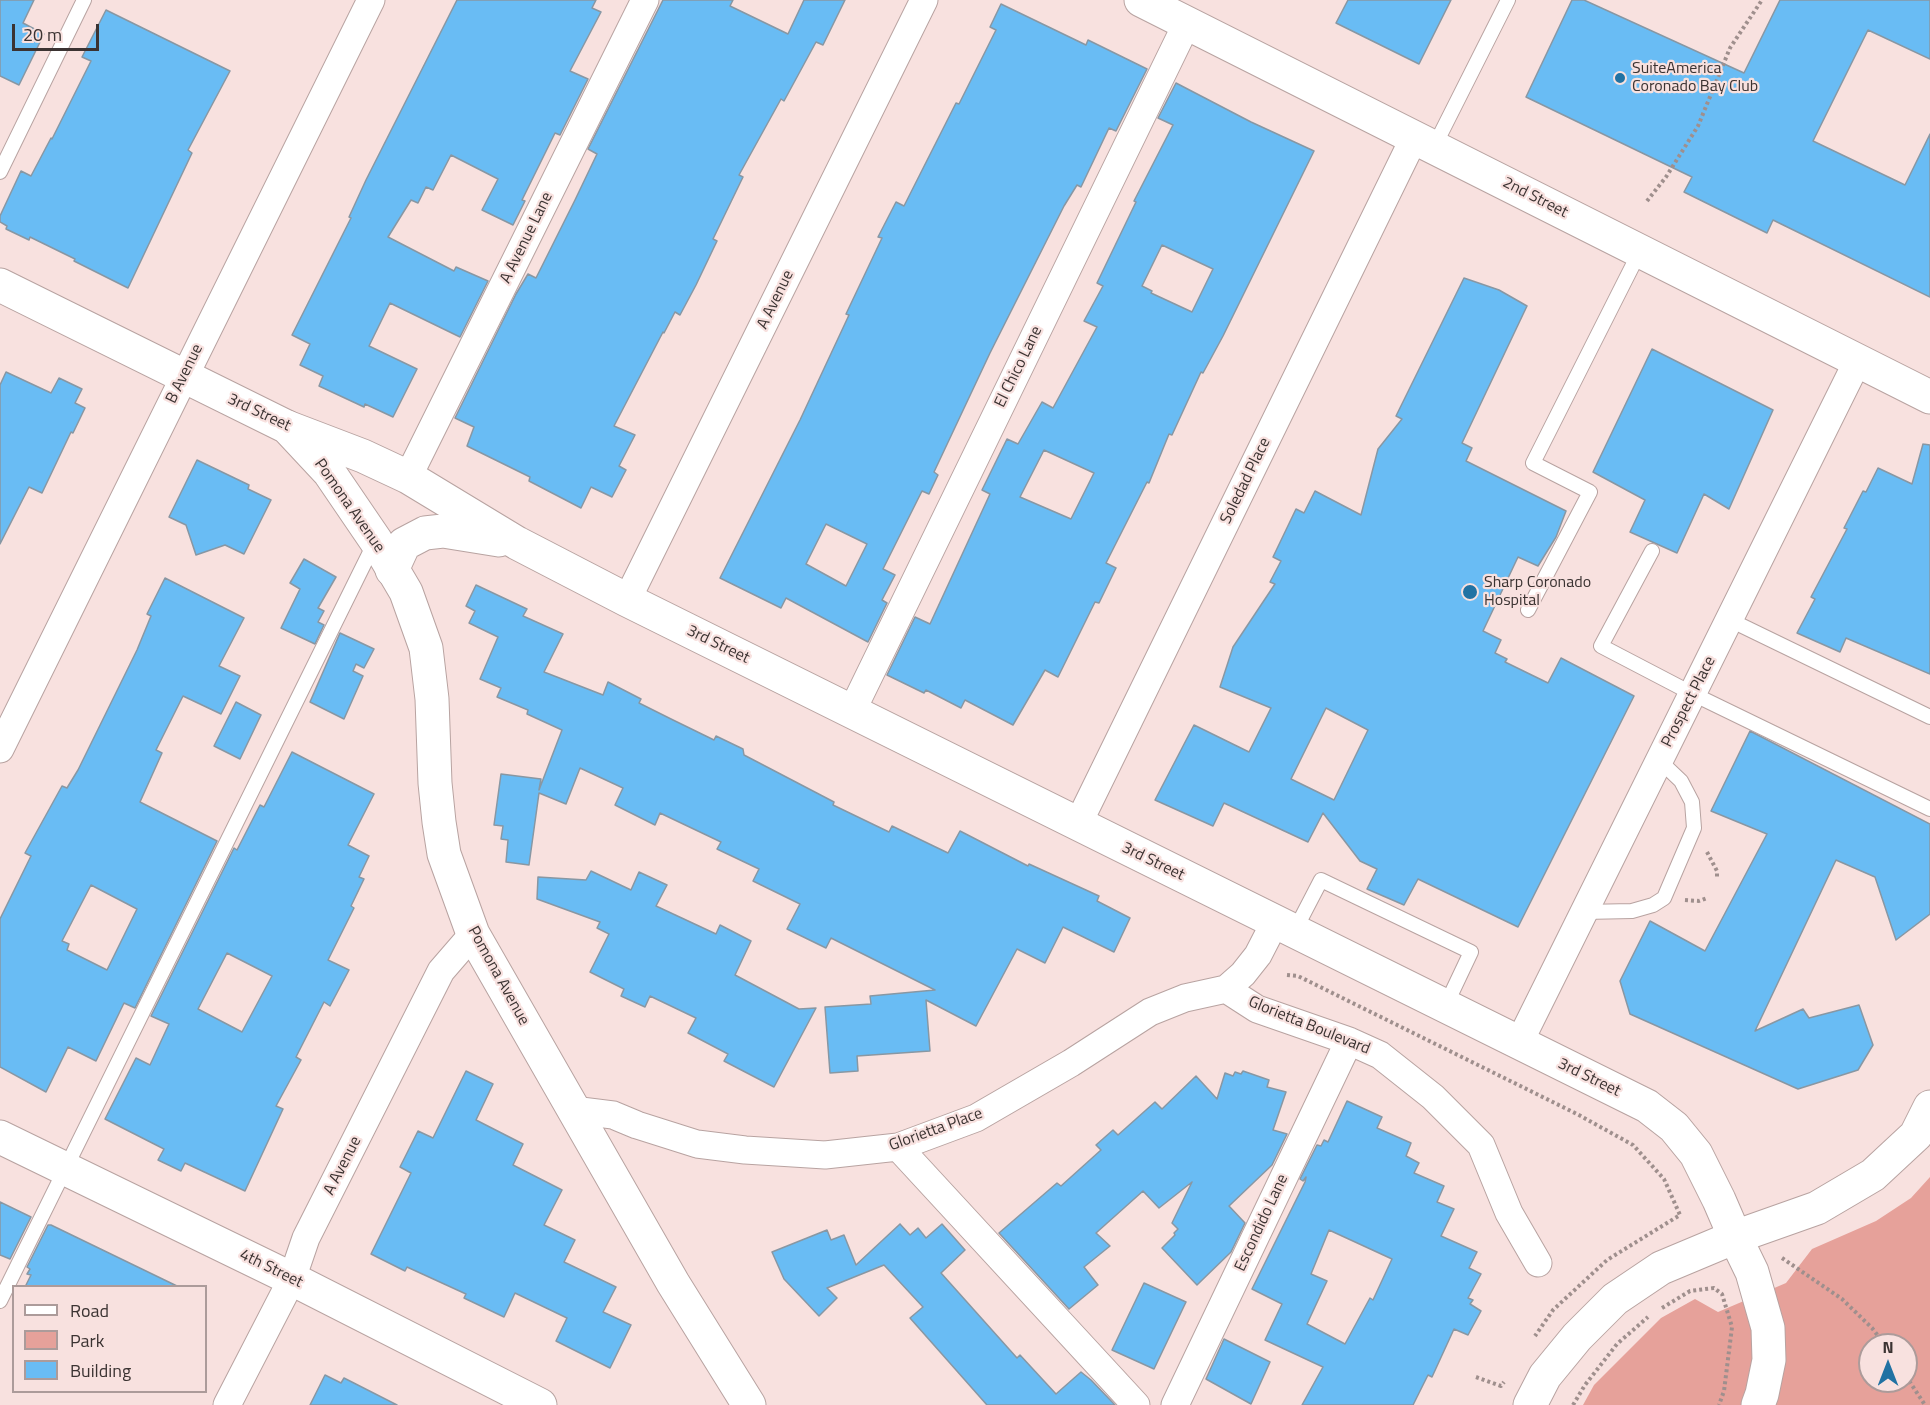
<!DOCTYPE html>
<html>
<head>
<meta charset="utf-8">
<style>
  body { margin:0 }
  #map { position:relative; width:1930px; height:1405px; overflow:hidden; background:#f8e1df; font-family:"Titillium Web",sans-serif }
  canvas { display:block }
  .legend { position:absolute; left:12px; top:1285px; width:195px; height:108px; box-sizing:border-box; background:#f8e1df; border:2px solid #ac9b9a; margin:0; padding:8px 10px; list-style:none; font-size:18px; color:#3b3332 }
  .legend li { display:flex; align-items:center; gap:12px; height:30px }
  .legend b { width:30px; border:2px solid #ac9b9a }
  .north { position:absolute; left:1858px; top:1333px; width:60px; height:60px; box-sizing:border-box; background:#f8e1df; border:2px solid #ac9b9a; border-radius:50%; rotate:0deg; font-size:16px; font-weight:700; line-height:24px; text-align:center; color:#3b3332 }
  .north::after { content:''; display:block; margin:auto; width:21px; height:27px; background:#2172a3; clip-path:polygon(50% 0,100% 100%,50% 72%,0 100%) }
  .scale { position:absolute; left:12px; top:24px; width:87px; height:27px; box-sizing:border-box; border:3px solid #3b3332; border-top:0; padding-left:8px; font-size:18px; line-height:21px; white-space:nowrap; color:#3b3332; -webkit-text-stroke:4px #f8e1df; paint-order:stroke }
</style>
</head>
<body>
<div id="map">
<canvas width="1930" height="1405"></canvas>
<ul class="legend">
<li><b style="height:8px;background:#fff"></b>Road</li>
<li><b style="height:16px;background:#e6a19a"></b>Park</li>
<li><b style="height:16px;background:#69bcf4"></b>Building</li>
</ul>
<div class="north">N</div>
<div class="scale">20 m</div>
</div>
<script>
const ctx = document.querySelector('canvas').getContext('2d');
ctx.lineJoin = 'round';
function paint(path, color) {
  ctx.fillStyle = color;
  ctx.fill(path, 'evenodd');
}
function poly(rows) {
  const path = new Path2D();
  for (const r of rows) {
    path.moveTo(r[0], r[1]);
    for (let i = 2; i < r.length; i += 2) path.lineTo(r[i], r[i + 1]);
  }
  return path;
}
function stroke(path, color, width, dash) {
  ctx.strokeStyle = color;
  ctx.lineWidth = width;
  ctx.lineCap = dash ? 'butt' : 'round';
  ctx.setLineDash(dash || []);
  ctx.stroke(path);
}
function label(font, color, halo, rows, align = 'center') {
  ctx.font = font + ' "Titillium Web",sans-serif';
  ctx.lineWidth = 4.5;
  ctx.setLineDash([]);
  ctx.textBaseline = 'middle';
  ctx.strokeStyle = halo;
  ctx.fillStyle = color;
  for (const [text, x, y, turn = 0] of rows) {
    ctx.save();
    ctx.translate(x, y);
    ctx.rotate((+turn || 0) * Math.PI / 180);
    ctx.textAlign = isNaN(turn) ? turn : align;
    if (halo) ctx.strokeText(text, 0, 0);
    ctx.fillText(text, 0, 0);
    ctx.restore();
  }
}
const green = poly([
  [1930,1177,1930,1405,1583,1405,1594,1385,1661,1318,1695,1299,1718,1312,1786,1283,1812,1249,1876,1221,1911,1198],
  [1870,1345,1906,1345,1906,1381,1870,1381]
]);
const building = poly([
  [0,0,34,0,23,23,44,34,19,85,0,76,0,0],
  [457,0,596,0,592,8,601,12,570,71,588,79,560,135,555,133,522,200,525,201,513,225,482,210,498,179,451,155,433,190,426,187,418,203,411,200,388,237,454,271,456,267,488,281,460,337,390,303,369,346,417,369,393,417,365,404,364,407,319,386,323,376,300,365,310,344,292,335,351,218,349,217,366,180,457,0],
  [663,0,733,0,730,6,788,34,804,0,845,0,823,45,816,42,784,101,781,99,739,175,743,177,713,239,717,241,696,285,680,315,675,312,664,333,663,332,614,426,635,435,619,466,626,470,612,497,591,487,581,508,529,481,530,477,467,446,474,427,455,418,516,294,528,274,536,278,575,200,597,154,588,149,663,0],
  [1348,0,1451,0,1419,64,1336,23,1348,0],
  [1572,0,1584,0,1744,73,1780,0,1930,0,1930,59,1868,30,1813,141,1905,185,1930,134,1930,297,1773,220,1767,233,1684,192,1692,177,1526,97,1572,0],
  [1001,4,1086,45,1088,40,1147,69,1116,131,1109,128,1081,187,1077,185,1064,206,990,353,934,472,938,475,929,494,922,491,883,569,895,575,882,600,887,603,868,642,786,598,781,608,720,578,800,420,849,315,846,314,882,238,878,237,896,202,904,206,956,103,959,104,996,30,990,27,1001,4],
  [826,524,867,544,846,586,806,564,826,524],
  [106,10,230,71,188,150,192,153,128,288,74,261,75,259,30,237,29,240,6,229,7,226,0,222,0,216,21,171,31,176,51,138,52,139,91,61,82,57,106,10],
  [1176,83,1251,122,1314,151,1223,336,1203,373,1201,372,1172,435,1169,434,1149,483,1147,482,1106,563,1116,568,1099,603,1095,602,1058,677,1045,670,1013,725,965,700,961,708,926,690,924,693,887,675,915,617,930,624,990,494,982,490,1007,439,1018,444,1042,402,1053,408,1097,327,1084,321,1103,286,1097,283,1136,202,1134,201,1173,125,1158,118,1176,83],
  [1162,245,1213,269,1192,312,1151,293,1152,291,1142,286,1162,245],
  [1044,450,1094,473,1071,519,1020,497,1044,450],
  [1464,278,1499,290,1527,306,1462,443,1472,448,1466,461,1566,511,1556,537,1538,566,1518,557,1483,631,1501,640,1495,653,1507,659,1505,662,1548,683,1561,658,1634,696,1518,927,1418,879,1404,905,1367,889,1377,869,1360,861,1323,813,1308,842,1224,803,1213,826,1155,800,1194,725,1249,752,1271,708,1220,687,1233,647,1275,584,1270,582,1281,561,1273,557,1296,509,1304,513,1315,491,1361,515,1378,449,1402,419,1396,416,1464,278],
  [1326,708,1368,730,1334,800,1291,779,1326,708],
  [1652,349,1773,410,1729,509,1704,494,1677,553,1630,532,1645,500,1593,472,1652,349],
  [6,372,51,393,59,378,82,389,75,403,85,408,73,433,71,432,42,493,29,487,0,544,0,385,6,372],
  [1923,444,1930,445,1930,674,1846,638,1840,652,1797,633,1815,599,1811,597,1847,529,1844,528,1863,491,1866,492,1878,468,1912,484,1923,444],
  [197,460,249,485,248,489,271,500,244,554,225,545,196,555,186,525,169,517,197,460],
  [304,559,336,577,318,608,324,611,318,622,324,625,315,644,281,628,300,589,290,583,304,559],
  [165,578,244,618,219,666,240,676,221,714,183,696,156,750,162,753,140,802,217,841,135,1008,124,1003,96,1061,68,1047,46,1092,0,1067,0,919,31,856,25,853,62,786,67,788,78,770,137,650,151,616,147,614,165,578],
  [91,885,137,909,107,970,67,950,69,944,62,941,91,885],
  [476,585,527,609,523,616,563,634,544,672,603,695,608,682,641,699,639,703,671,719,714,740,716,736,743,749,744,755,834,802,833,805,889,832,892,826,948,853,960,831,1028,866,1029,864,1099,896,1097,901,1130,918,1114,952,1063,927,1045,963,1017,949,976,1026,926,1000,930,1051,857,1056,858,1071,830,1073,825,1007,871,1004,870,996,935,990,831,938,826,948,787,929,800,904,753,881,759,869,717,849,721,842,660,813,655,825,615,805,623,788,580,768,566,804,539,793,529,865,506,862,508,840,501,839,503,826,494,825,501,774,541,779,539,790,562,730,527,714,528,710,497,697,501,688,480,679,498,637,469,623,475,611,466,606,476,585],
  [340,633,374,649,364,668,356,664,353,671,363,676,344,719,310,702,340,633],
  [236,702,261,715,240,759,214,746,236,702],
  [1750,731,1930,824,1930,914,1896,940,1875,877,1836,860,1755,1031,1803,1009,1809,1018,1859,1005,1873,1045,1858,1070,1798,1089,1630,1014,1620,981,1650,921,1705,951,1767,834,1711,811,1750,731],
  [292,752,374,794,348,845,369,856,359,877,364,879,351,906,354,908,328,960,349,970,330,1006,324,1002,296,1057,301,1060,276,1106,283,1109,245,1191,185,1163,181,1171,158,1160,164,1149,105,1119,136,1058,150,1065,169,1024,151,1016,234,848,237,850,260,805,264,807,292,752],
  [227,953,272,976,242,1032,198,1009,227,953],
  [591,871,631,890,639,872,667,885,656,906,716,934,720,925,751,941,735,975,799,1009,816,1008,774,1087,724,1061,728,1054,688,1033,696,1018,650,996,645,1007,621,996,624,989,590,972,609,934,597,928,600,922,537,899,538,877,586,880,591,871],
  [466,1071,493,1084,476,1120,523,1144,513,1165,562,1190,544,1225,575,1240,564,1262,616,1287,603,1312,631,1325,610,1368,556,1341,567,1318,515,1293,504,1317,464,1298,466,1294,407,1267,405,1271,371,1254,411,1173,400,1167,418,1131,433,1138,466,1071],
  [1243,1071,1269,1080,1267,1087,1286,1092,1273,1130,1287,1134,1272,1165,1229,1206,1245,1223,1231,1252,1197,1285,1162,1248,1175,1235,1174,1233,1178,1229,1172,1223,1192,1182,1159,1208,1143,1191,1096,1233,1110,1246,1084,1267,1098,1285,1069,1309,999,1233,1057,1183,1061,1186,1101,1150,1096,1145,1113,1130,1118,1135,1155,1102,1162,1109,1196,1076,1217,1099,1225,1073,1233,1076,1235,1072,1241,1074,1243,1071],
  [1347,1101,1382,1117,1377,1128,1411,1143,1406,1156,1419,1163,1414,1173,1444,1186,1437,1202,1454,1209,1441,1236,1477,1252,1469,1268,1481,1274,1468,1298,1473,1300,1470,1304,1481,1311,1468,1335,1454,1329,1432,1377,1428,1375,1413,1405,1302,1405,1323,1367,1265,1340,1282,1304,1252,1289,1305,1182,1306,1177,1303,1181,1300,1179,1317,1145,1321,1146,1324,1140,1328,1142,1347,1101],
  [1329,1230,1392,1259,1373,1300,1370,1298,1345,1344,1307,1324,1327,1281,1311,1274,1329,1230],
  [0,1202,31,1217,10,1259,0,1255,0,1202],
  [900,1224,910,1235,918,1228,926,1238,942,1224,965,1250,941,1273,1017,1358,1020,1355,1056,1394,1081,1372,1091,1380,1115,1405,987,1405,910,1318,923,1307,884,1265,827,1288,837,1298,819,1316,784,1279,772,1252,827,1230,831,1240,844,1235,856,1265,900,1224],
  [48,1225,51,1225,179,1287,25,1287,31,1275,27,1274,30,1269,27,1267,48,1225],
  [1144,1283,1186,1302,1154,1369,1112,1350,1144,1283],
  [1224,1339,1270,1362,1251,1404,1206,1379,1224,1339],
  [325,1375,341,1383,344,1378,397,1405,310,1405,325,1375]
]);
const path = poly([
  [1647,201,1666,177,1698,126,1730,48,1762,0],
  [1707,852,1717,871,1717,878],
  [1685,900,1699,901,1707,898],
  [1287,975,1298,976,1577,1114,1633,1145,1664,1179,1680,1215,1607,1260,1553,1310,1535,1336],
  [1782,1258,1842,1299,1872,1328,1885,1345],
  [1662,1308,1690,1291,1714,1288,1722,1294,1732,1327,1724,1391,1719,1405],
  [1906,1376,1925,1405],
  [1476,1377,1501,1386,1504,1382],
  [1573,1405,1585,1385,1617,1344,1648,1317]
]);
const service = poly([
  [1434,147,1508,0],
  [0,172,84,0],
  [1652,551,1601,646,1693,694,1930,809],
  [1528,610,1590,492,1533,463,1640,251],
  [1730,620,1930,717],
  [1584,912,1632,911,1653,905,1664,898,1694,828,1692,802,1681,781,1660,761],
  [1294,932,1321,880,1471,952,1445,1007],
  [0,1301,375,542]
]);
const minor = poly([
  [408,477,645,0],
  [627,600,924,0],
  [852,711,1187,23],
  [0,749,371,0],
  [1078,824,1414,138],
  [1226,989,1257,1009,1349,1041,1380,1055,1433,1097,1481,1145,1509,1213,1538,1263],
  [1519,1043,1858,360],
  [573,1110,613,1115,637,1125,697,1144,745,1150,825,1155,898,1147,976,1118,1071,1063,1150,1012,1185,998,1226,989,1243,974,1258,955,1275,922],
  [898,1147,1136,1405],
  [227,1405,292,1279,306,1238,441,971,473,934],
  [1175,1405,1349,1041]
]);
const tertiary = poly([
  [287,427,363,456,408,477,517,543,627,600,1647,1106,1674,1127,1696,1154,1719,1200,1735,1237,1752,1272,1768,1328,1769,1360,1762,1394,1758,1405],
  [392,570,404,544,425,533,443,531,499,540]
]);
const secondary = poly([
  [1141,0,1930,397],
  [1530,1405,1545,1376,1577,1337,1615,1299,1661,1268,1735,1237,1817,1208,1873,1175,1916,1135,1930,1107]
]);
const trunk = poly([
  [0,285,287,427,329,472,376,541,406,592,426,648,432,699,435,783,439,822,444,854,473,934,673,1283,749,1405],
  [0,1137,292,1279,540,1405]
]);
const markers = [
  [1620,78,6,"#2172a3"],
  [1470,592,8,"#2172a3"]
];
const poiNames = [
  ["SuiteAmerica",1632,69],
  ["Coronado Bay Club",1632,87],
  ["Sharp Coronado",1484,583],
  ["Hospital",1484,601]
];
const streetNames = [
  ["2nd Street",1535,198,27],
  ["A Avenue Lane",527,238,-64],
  ["A Avenue",776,300,-64],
  ["El Chico Lane",1019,367,-64],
  ["B Avenue",185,374,-64],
  ["3rd Street",259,413,25],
  ["Soledad Place",1246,481,-64],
  ["Pomona Avenue",349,506,55],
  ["3rd Street",718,645,26],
  ["Prospect Place",1689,702,-63],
  ["3rd Street",1153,862,26],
  ["Pomona Avenue",498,976,61],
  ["Glorietta Boulevard",1309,1026,22],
  ["3rd Street",1589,1078,26],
  ["Glorietta Place",936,1130,-20],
  ["A Avenue",343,1166,-63],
  ["Escondido Lane",1262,1223,-65],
  ["4th Street",271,1269,26]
];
paint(green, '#e6a19a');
paint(building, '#69bcf4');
stroke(building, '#8897a3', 1.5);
stroke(service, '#b8a3a1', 16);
stroke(minor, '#b8a3a1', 29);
stroke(tertiary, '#b8a3a1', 35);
stroke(secondary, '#b8a3a1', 35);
stroke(trunk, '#b8a3a1', 35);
stroke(path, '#9f8f8d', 4, [3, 3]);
stroke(service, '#fff', 14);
stroke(minor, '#fff', 27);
stroke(tertiary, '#fff', 33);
stroke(secondary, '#fff', 33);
stroke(trunk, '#fff', 33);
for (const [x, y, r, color] of markers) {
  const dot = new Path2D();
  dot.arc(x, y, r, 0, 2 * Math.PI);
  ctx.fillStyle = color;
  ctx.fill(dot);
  stroke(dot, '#f8e1df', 2);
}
label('16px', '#3b3332', '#f8e1df', poiNames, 'left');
label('16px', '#3b3332', '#f8e1df', streetNames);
</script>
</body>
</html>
